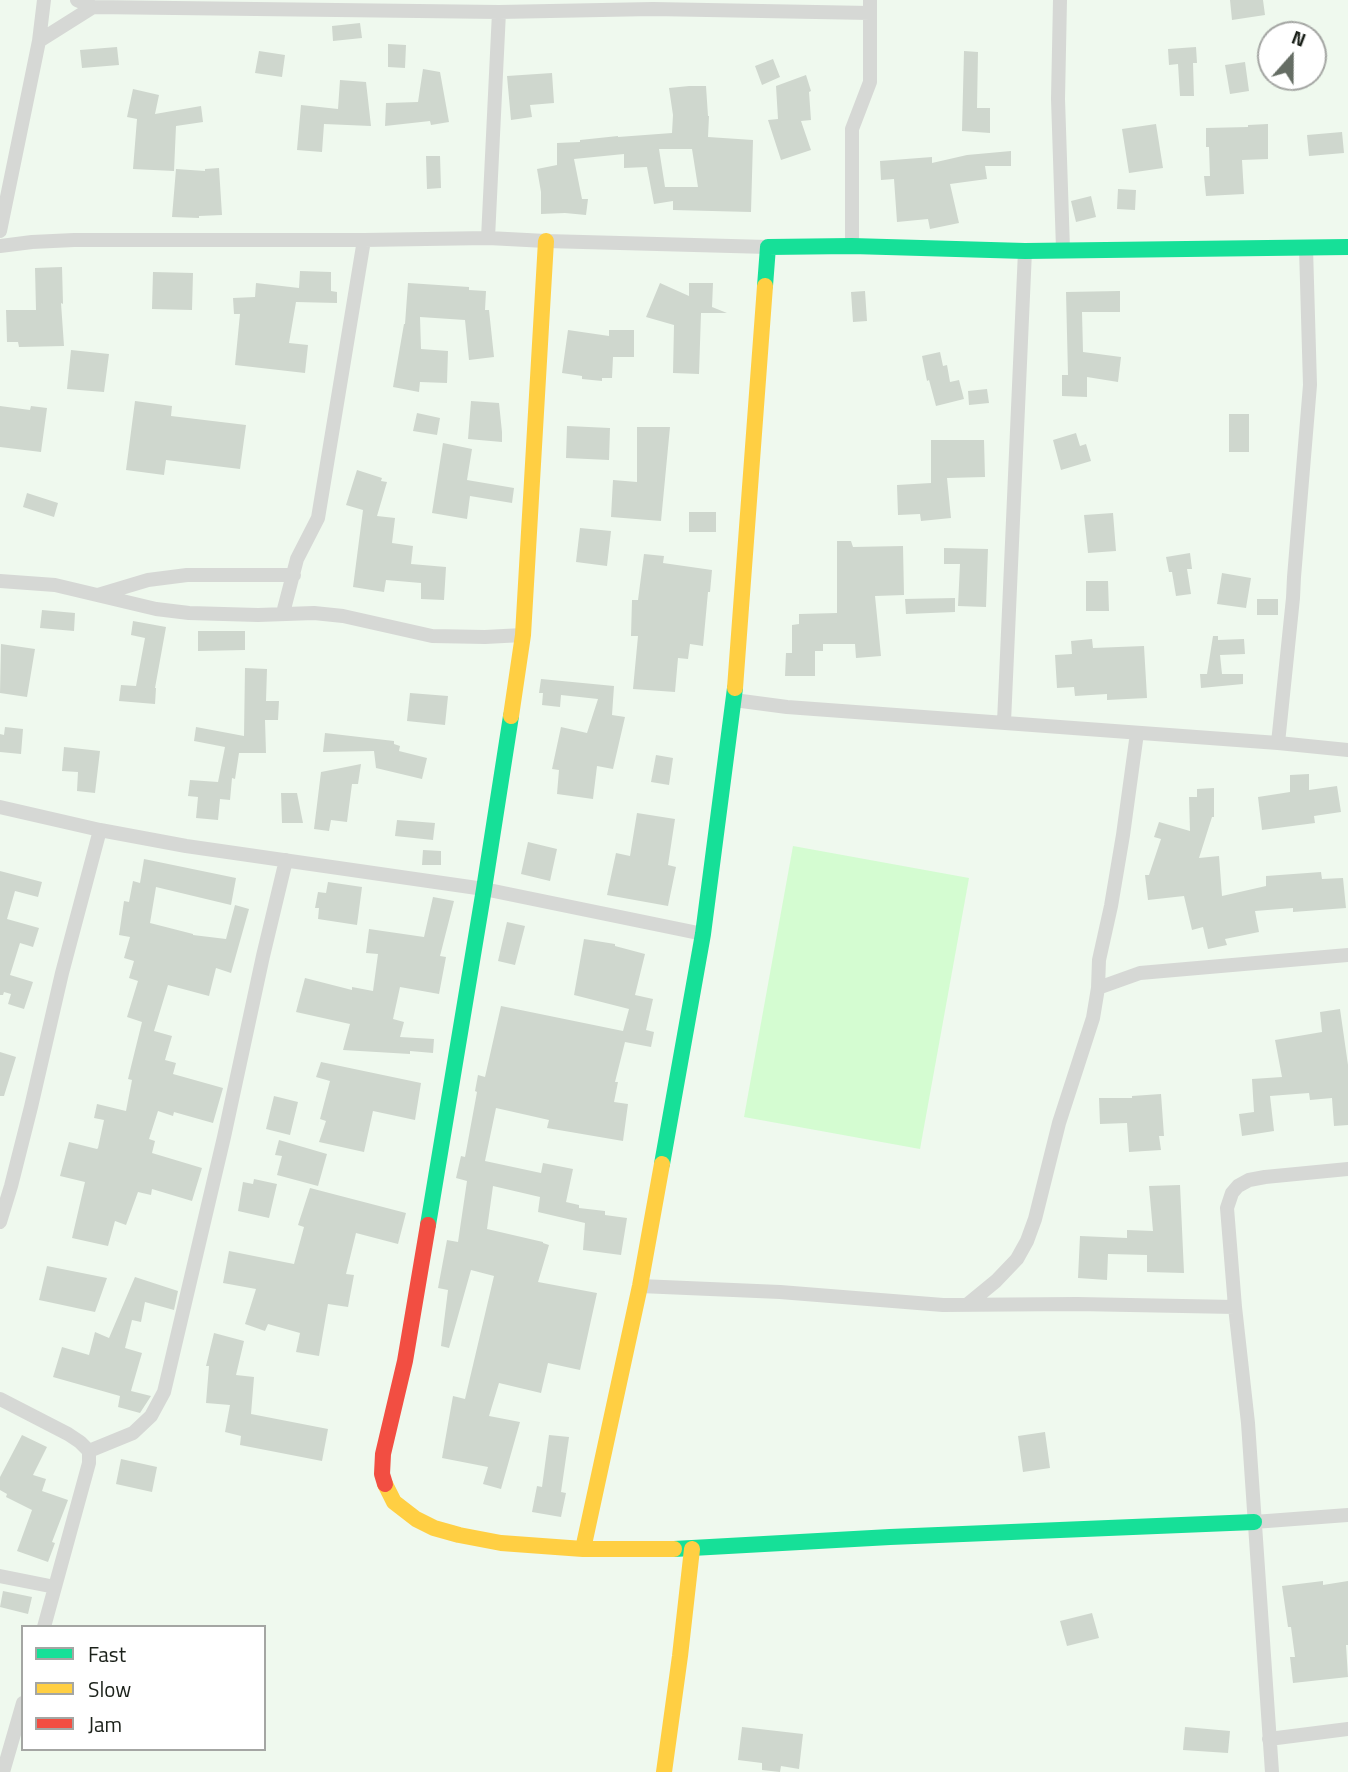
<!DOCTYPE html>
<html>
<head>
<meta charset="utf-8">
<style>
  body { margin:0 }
  #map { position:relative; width:1348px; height:1772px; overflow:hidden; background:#eff9ee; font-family:"Titillium Web",sans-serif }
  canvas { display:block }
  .legend { position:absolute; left:21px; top:1625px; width:245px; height:126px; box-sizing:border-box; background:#fff; border:2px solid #a4a6a3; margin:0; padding:9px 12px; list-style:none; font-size:21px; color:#1b211a }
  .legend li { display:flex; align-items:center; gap:14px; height:35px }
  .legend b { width:35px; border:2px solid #a4a6a3 }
  .north { position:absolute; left:1257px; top:21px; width:70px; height:70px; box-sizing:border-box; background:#fff; border:2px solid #a4a6a3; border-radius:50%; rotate:21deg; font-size:19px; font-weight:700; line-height:28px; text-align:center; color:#1b211a }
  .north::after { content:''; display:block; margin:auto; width:24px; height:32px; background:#656d64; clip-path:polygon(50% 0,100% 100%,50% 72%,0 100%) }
</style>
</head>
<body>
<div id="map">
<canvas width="1348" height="1772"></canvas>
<ul class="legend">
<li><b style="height:9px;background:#16e098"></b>Fast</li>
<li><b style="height:9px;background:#ffcf43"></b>Slow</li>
<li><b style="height:9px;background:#f24e42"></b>Jam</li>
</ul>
<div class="north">N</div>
</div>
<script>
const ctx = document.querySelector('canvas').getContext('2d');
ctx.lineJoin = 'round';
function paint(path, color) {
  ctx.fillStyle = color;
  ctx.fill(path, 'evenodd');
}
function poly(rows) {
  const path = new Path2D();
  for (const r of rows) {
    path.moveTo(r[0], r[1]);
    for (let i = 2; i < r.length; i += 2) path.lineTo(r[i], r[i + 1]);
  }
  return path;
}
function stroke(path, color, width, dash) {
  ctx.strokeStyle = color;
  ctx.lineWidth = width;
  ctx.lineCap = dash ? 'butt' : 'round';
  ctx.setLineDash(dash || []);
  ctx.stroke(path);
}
const green = poly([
  [793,846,969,878,920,1149,744,1117]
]);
const building = poly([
  [1230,0,1263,0,1265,15,1232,20],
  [360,23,362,38,333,41,332,26],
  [388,44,406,45,405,68,388,67],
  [117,47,119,65,82,68,80,50],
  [1196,47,1197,63,1193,63,1194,96,1180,96,1178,64,1169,65,1168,49],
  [259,51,285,55,282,77,255,73],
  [964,51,978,52,977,108,990,108,990,133,962,131],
  [773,59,780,77,762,85,755,66],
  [1245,62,1249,91,1230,94,1225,65],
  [423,69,440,72,449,122,431,125,430,121,385,126,386,103,418,102],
  [552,73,554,103,530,105,532,117,511,120,507,76],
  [806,75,811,91,809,92,811,120,801,121,811,150,781,160,768,120,778,119,776,86],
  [340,80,366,82,371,126,324,124,322,152,297,150,301,105,338,109],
  [689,86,706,86,708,116,709,116,708,137,753,140,751,212,673,210,673,201,654,204,647,167,624,168,624,154,574,159,582,199,588,199,586,215,565,213,541,214,541,192,537,169,557,165,557,143,580,142,580,140,618,136,618,137,672,133,673,115,669,88],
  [659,149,692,149,698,187,665,187],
  [133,89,159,95,155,114,201,106,203,122,176,126,174,171,133,169,137,119,127,117],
  [1156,124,1163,168,1129,173,1122,129],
  [1268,124,1268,159,1242,160,1244,194,1206,196,1204,176,1210,176,1209,147,1206,147,1206,128,1248,127,1248,125],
  [1342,132,1344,153,1309,156,1307,135],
  [1011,151,1011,166,985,166,987,179,950,184,959,223,930,229,928,219,897,222,894,179,881,180,880,161,932,157,932,163,967,155],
  [426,156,440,156,441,188,427,189],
  [219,168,222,215,199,216,199,218,172,217,176,169,205,171,205,169],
  [1118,189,1136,190,1135,210,1117,209],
  [1091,196,1096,217,1076,222,1071,201],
  [62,267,63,304,61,303,64,346,19,347,18,342,7,342,6,310,36,310,35,268],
  [300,271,331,272,331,291,337,292,337,303,296,302,289,343,308,345,305,373,235,365,240,314,234,314,233,298,255,297,256,283,299,288],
  [153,272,193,273,192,310,152,309],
  [408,283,469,287,469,290,486,291,485,310,489,310,494,357,469,360,465,320,420,317,421,349,448,351,447,383,420,382,419,392,393,387,404,324,405,324],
  [660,283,689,296,689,283,713,283,712,307,727,313,701,313,699,374,673,373,674,325,646,317],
  [865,291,867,321,853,322,851,292],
  [1120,291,1120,312,1082,312,1083,352,1121,357,1118,382,1087,377,1087,397,1062,396,1062,375,1068,375,1066,292],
  [568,330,609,336,609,330,634,330,634,357,613,357,612,378,602,378,602,381,582,379,582,376,562,373],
  [71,350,109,354,104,392,67,389],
  [940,352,943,366,947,365,950,382,959,380,964,399,936,406,929,380,927,381,922,356],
  [987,389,989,403,969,405,968,391],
  [135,401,172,406,171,416,246,425,240,469,166,460,164,475,126,470],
  [471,401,499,403,502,432,502,442,468,439],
  [0,406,30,410,31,406,47,408,41,452,0,447],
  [417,413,440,418,437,435,413,431],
  [1229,414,1249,414,1249,452,1229,452],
  [567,426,610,428,609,460,566,458],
  [637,427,670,427,661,521,611,517,613,480,637,482],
  [1076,433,1080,446,1086,444,1091,461,1061,470,1053,440],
  [931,440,984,440,985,477,947,478,951,518,921,521,920,514,898,515,897,485,931,483],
  [443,443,472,449,467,480,514,488,512,503,470,496,467,519,432,513],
  [357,470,382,478,381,481,387,482,377,516,395,518,392,543,413,546,411,564,446,567,444,600,421,599,421,583,386,580,384,592,353,587,363,510,346,505],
  [27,493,58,503,54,517,23,507],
  [689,512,716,512,716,532,689,532],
  [1113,513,1116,551,1088,553,1084,515],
  [580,528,611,531,607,566,576,562],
  [837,541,851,541,853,547,903,546,904,595,875,596,881,656,856,658,855,644,823,644,823,651,815,651,815,676,785,676,786,653,792,653,792,625,799,624,799,614,837,613],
  [944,548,988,549,986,607,958,606,960,564,944,564],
  [1190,553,1192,569,1187,569,1191,594,1176,596,1172,572,1169,572,1166,557],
  [644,554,664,556,663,563,712,570,710,592,708,592,703,646,690,644,688,659,678,658,675,692,633,689,638,636,631,636,632,600,638,600],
  [1222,573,1251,578,1246,608,1217,604],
  [1086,581,1108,581,1109,611,1086,611],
  [955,598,955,612,906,614,905,599],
  [1257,599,1278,599,1278,615,1257,615],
  [42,610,75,613,74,631,40,628],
  [133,621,166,627,155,688,156,688,155,704,119,701,121,685,136,686,145,638,131,635],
  [198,631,245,631,245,650,198,651],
  [1213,636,1218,636,1218,640,1244,639,1245,654,1220,655,1222,674,1243,674,1243,684,1201,688,1200,674,1207,674],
  [1092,639,1093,648,1144,646,1147,698,1107,700,1107,694,1075,696,1074,687,1057,688,1055,655,1072,654,1071,641],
  [1,644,35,649,27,697,0,693],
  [245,668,267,669,266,701,279,701,278,720,265,720,266,753,239,753,235,779,232,778,230,800,220,799,218,820,196,818,198,797,188,796,190,780,218,782,225,747,194,741,196,727,244,736],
  [541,679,614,686,612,715,625,717,613,769,597,766,593,799,557,794,559,770,552,769,561,727,587,733,598,699,561,695,560,707,542,705,543,693,539,693],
  [410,693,448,696,445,725,407,721],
  [5,727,23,729,21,754,0,752,0,734,4,735],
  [325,733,394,741,394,744,400,746,399,751,427,758,422,779,376,768,374,751,323,752],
  [64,747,100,751,95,793,77,791,78,772,62,771],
  [656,755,673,758,669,785,651,782],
  [361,764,358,784,352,784,347,822,331,820,329,831,314,829,321,772],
  [1309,774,1309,790,1337,786,1341,812,1314,816,1315,823,1262,830,1258,797,1290,792,1290,775],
  [1214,788,1214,817,1212,817,1199,858,1219,856,1222,896,1266,886,1266,876,1321,872,1322,879,1343,878,1346,908,1293,912,1293,908,1255,911,1259,932,1225,939,1227,945,1208,949,1203,927,1192,930,1184,896,1148,900,1145,875,1149,875,1161,839,1154,837,1159,822,1190,831,1189,797,1197,797,1197,789],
  [281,793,297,793,303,823,282,823],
  [637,813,675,819,668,865,676,867,668,906,607,895,616,853,630,856],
  [397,820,435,823,433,840,395,836],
  [528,842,557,849,550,881,521,874],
  [423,850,441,851,441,865,422,865],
  [144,859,236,878,231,905,156,887,150,923,193,934,193,935,226,939,235,905,249,909,231,973,216,968,209,996,168,985,154,1031,172,1036,165,1060,176,1063,173,1074,223,1088,213,1123,174,1112,173,1116,158,1111,149,1139,155,1141,152,1153,202,1168,192,1201,152,1189,151,1195,138,1192,126,1225,115,1221,108,1246,72,1238,85,1182,60,1176,69,1142,97,1149,98,1148,104,1120,94,1118,97,1104,126,1111,132,1080,128,1079,142,1022,127,1017,138,981,129,978,134,961,124,958,130,937,119,935,124,901,129,902,133,881,140,883],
  [0,871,42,882,38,897,15,891,7,919,39,928,33,947,20,943,10,975,33,982,24,1009,8,1004,11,994,4,992,3,995,0,995],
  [328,882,362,887,357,925,318,919,319,908,315,908,318,892,326,893],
  [433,897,454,901,440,956,446,957,439,994,400,987,393,1019,404,1022,400,1037,434,1039,433,1053,410,1051,410,1054,343,1050,350,1024,296,1012,305,978,352,990,352,987,373,991,378,954,366,953,369,929,424,937],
  [507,922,525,926,515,965,498,961],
  [584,939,615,944,615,946,645,954,635,995,653,999,646,1030,654,1032,651,1047,625,1042,615,1082,618,1082,614,1102,628,1104,623,1141,547,1128,549,1120,496,1108,485,1161,541,1173,543,1163,573,1169,566,1202,579,1205,579,1208,605,1211,605,1215,627,1218,621,1255,583,1250,585,1223,538,1212,540,1197,493,1186,487,1229,543,1242,543,1243,549,1245,538,1282,597,1293,580,1370,548,1363,541,1393,499,1383,489,1416,520,1422,501,1489,483,1484,488,1467,442,1458,453,1396,465,1399,494,1276,471,1270,449,1348,441,1346,448,1290,438,1288,447,1240,458,1242,467,1181,456,1178,461,1156,465,1157,477,1092,475,1091,478,1075,485,1077,501,1006,623,1031,629,1009,574,995],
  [1340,1009,1348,1065,1348,1125,1334,1126,1332,1098,1310,1100,1309,1093,1270,1096,1274,1131,1242,1136,1239,1114,1254,1112,1252,1079,1282,1077,1275,1040,1322,1032,1320,1012],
  [0,1052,16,1057,4,1096,0,1096],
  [321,1062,421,1083,415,1120,373,1111,364,1152,319,1142,326,1121,320,1119,330,1081,316,1077],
  [1161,1094,1164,1136,1159,1136,1161,1150,1129,1152,1127,1123,1100,1124,1099,1098,1132,1098,1132,1096],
  [274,1096,298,1102,290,1135,266,1129],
  [279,1140,327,1154,318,1186,277,1175,282,1156,275,1155],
  [254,1179,277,1184,269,1218,238,1211,243,1182,253,1184],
  [1180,1185,1184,1273,1147,1272,1147,1255,1108,1254,1107,1280,1078,1278,1080,1236,1127,1238,1127,1230,1153,1231,1149,1186],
  [310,1188,406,1213,398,1244,356,1233,346,1274,354,1275,348,1307,328,1304,319,1356,296,1352,300,1333,268,1324,265,1331,245,1324,256,1289,223,1283,229,1251,294,1264,304,1227,298,1225],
  [47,1266,107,1278,95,1312,39,1300],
  [135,1277,178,1291,174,1310,145,1302,141,1322,132,1320,125,1348,142,1353,131,1391,151,1396,140,1413,118,1407,120,1396,53,1377,62,1347,89,1355,95,1332,109,1338],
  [214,1333,244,1341,236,1375,254,1377,251,1414,328,1429,322,1461,240,1445,241,1436,225,1432,230,1405,206,1403,209,1366,206,1366],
  [1045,1432,1050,1468,1023,1472,1018,1436],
  [22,1435,47,1447,33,1475,46,1479,42,1491,68,1500,52,1542,55,1543,48,1562,17,1551,32,1510,6,1497,7,1494,0,1490,0,1477],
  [549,1435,569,1437,561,1492,566,1493,561,1517,532,1512,537,1486,542,1487],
  [121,1459,157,1467,152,1492,116,1484],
  [1323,1581,1323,1585,1348,1581,1348,1645,1346,1645,1348,1677,1293,1683,1290,1657,1295,1657,1291,1627,1288,1627,1282,1586],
  [3,1591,32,1597,28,1614,0,1607],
  [1092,1613,1099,1638,1067,1646,1060,1621],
  [742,1727,803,1734,799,1769,781,1766,780,1772,762,1770,762,1763,738,1760],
  [1185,1727,1230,1731,1228,1753,1183,1750]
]);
const street = poly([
  [77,0,93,7],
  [1060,0,1058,99,1063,249],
  [39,41,93,7,499,12,653,9,870,13],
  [0,231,39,41,44,0],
  [488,238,499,12],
  [0,246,32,242,74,240,364,240,488,238,546,241,768,247],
  [852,246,852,129,870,82,870,0],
  [0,581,55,585,156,609,189,613,258,615,314,613,343,616,432,636,485,637,523,635],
  [98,595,148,580,187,575,294,575],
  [283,613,297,559,318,518,364,240],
  [734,700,787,707,1278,743,1348,750],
  [1004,722,1025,251],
  [1278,743,1293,598,1294,577,1310,385,1306,248],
  [0,807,100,830,186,846,484,889,703,934],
  [1098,988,1140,973,1348,955],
  [0,1222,11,1186,31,1107,62,973,100,830],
  [640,1286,780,1292,943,1305,1077,1304,1235,1307],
  [968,1304,996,1281,1017,1259,1027,1241,1035,1219,1059,1123,1093,1018,1098,988,1099,960,1111,906,1123,835,1137,733],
  [0,1399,68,1434,80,1442,89,1451,89,1463,44,1627],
  [89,1451,133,1433,151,1416,164,1392,224,1137,263,956,286,860],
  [1254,1522,1348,1515],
  [0,1576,55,1587],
  [1269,1739,1348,1729],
  [3,1772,23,1703],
  [1272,1772,1248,1423,1235,1307,1227,1208,1232,1193,1238,1186,1249,1180,1265,1177,1348,1169]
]);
const fast = poly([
  [765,286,768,247,852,246,1025,251,1348,247],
  [662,1164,703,934,735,688],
  [428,1225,484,889,511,716],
  [674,1549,890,1537,1254,1522]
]);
const slow = poly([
  [735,688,765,286],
  [511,716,523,635,546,241],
  [385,1484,394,1502,416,1519,434,1528,459,1535,501,1543,583,1549,674,1549],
  [583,1549,640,1286,662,1164],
  [664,1772,680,1656,692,1549]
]);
const jam = poly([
  [385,1484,382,1474,383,1454,405,1361,428,1225]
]);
paint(green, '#d4fcd1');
paint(building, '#cfd7ce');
stroke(street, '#d6d8d5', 14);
stroke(fast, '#16e098', 16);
stroke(slow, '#ffcf43', 16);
stroke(jam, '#f24e42', 16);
</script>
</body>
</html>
